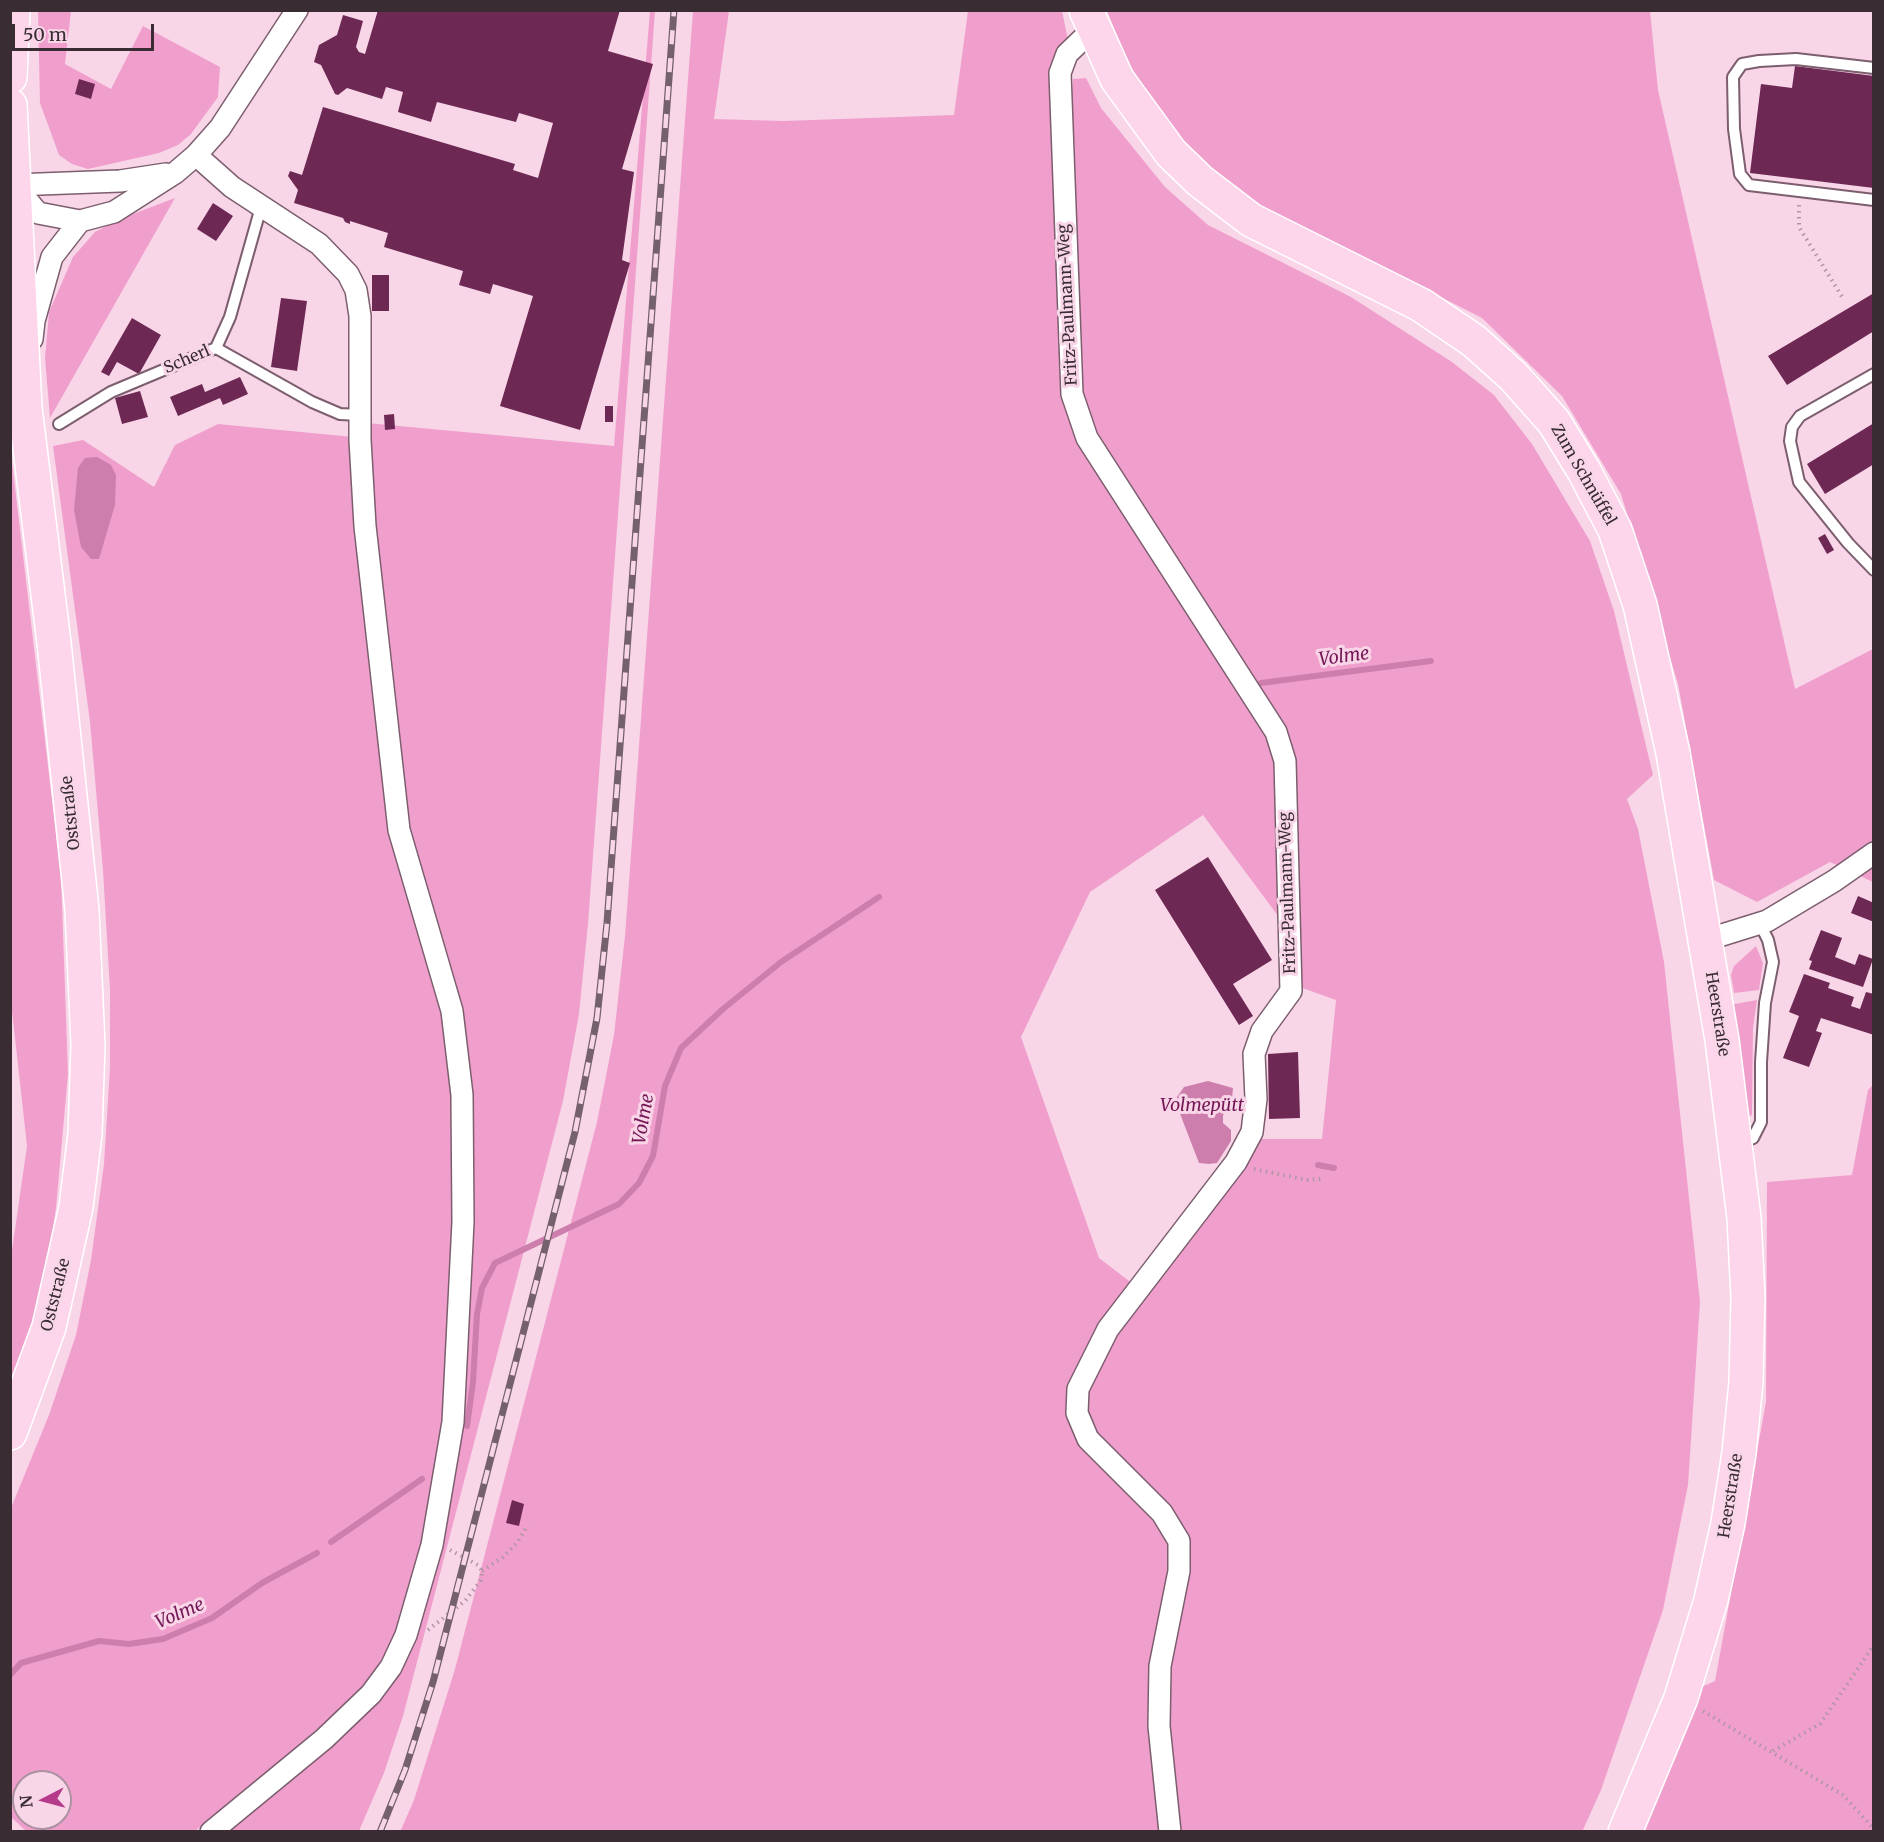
<!DOCTYPE html>
<html>
<head>
<meta charset="utf-8">
<style>
  body { margin:0 }
  #map { position:relative; width:1884px; height:1842px; overflow:hidden; background:#f8d6e8; font-family:Merriweather,serif }
  canvas { display:block }
  .frame { position:absolute; inset:0; border:12px solid #392c33; pointer-events:none }
  .north { position:absolute; left:12px; top:1770px; width:60px; height:60px; box-sizing:border-box; background:#f8d6e8; border:2px solid #ac92a0; border-radius:50%; rotate:264deg; font-size:16px; font-weight:700; line-height:24px; text-align:center; color:#392c33 }
  .north::after { content:''; display:block; margin:auto; width:21px; height:27px; background:#b63a8a; clip-path:polygon(50% 0,100% 100%,50% 72%,0 100%) }
  .scale { position:absolute; left:12px; top:24px; width:142px; height:27px; box-sizing:border-box; border:3px solid #392c33; border-top:0; padding-left:8px; font-size:18px; line-height:21px; white-space:nowrap; color:#392c33; -webkit-text-stroke:4px #f8d6e8; paint-order:stroke }
</style>
</head>
<body>
<div id="map">
<canvas width="1884" height="1842"></canvas>
<div class="frame"></div>
<div class="north">N</div>
<div class="scale">50 m</div>
</div>
<script>
const ctx = document.querySelector('canvas').getContext('2d');
ctx.lineJoin = 'round';
function paint(path, color) {
  ctx.fillStyle = color;
  ctx.fill(path, 'evenodd');
}
function poly(rows) {
  const path = new Path2D();
  for (const r of rows) {
    path.moveTo(r[0], r[1]);
    for (let i = 2; i < r.length; i += 2) path.lineTo(r[i], r[i + 1]);
  }
  return path;
}
function stroke(path, color, width, dash) {
  ctx.strokeStyle = color;
  ctx.lineWidth = width;
  ctx.lineCap = dash ? 'butt' : 'round';
  ctx.setLineDash(dash || []);
  ctx.stroke(path);
}
function label(font, color, halo, rows, align = 'center') {
  ctx.font = font + ' Merriweather,serif';
  ctx.lineWidth = 6;
  ctx.setLineDash([]);
  ctx.textBaseline = 'middle';
  ctx.strokeStyle = halo;
  ctx.fillStyle = color;
  for (const [text, x, y, turn = 0] of rows) {
    ctx.save();
    ctx.translate(x, y);
    ctx.rotate((+turn || 0) * Math.PI / 180);
    ctx.textAlign = isNaN(turn) ? turn : align;
    if (halo) ctx.strokeText(text, 0, 0);
    ctx.fillText(text, 0, 0);
    ctx.restore();
  }
}
const green = poly([
  [38,11,71,11,65,64,111,89,143,26,220,67,218,97,191,134,178,145,159,153,88,169,72,164,59,155,40,103],
  [650,11,655,11,588,924,579,1014,563,1101,403,1716,384,1773,359,1831,226,1832,333,1746,362,1718,396,1680,412,1648,424,1611,452,1483,463,1025,451,968,417,863,407,819,374,527,367,423,614,446],
  [693,11,729,11,714,119,784,121,954,115,968,11,1062,11,1068,40,1051,88,1050,115,1059,320,1071,404,1108,452,1093,427,1078,383,1070,117,1073,79,1086,78,1101,108,1165,187,1208,225,1351,297,1452,362,1494,395,1532,444,1590,541,1614,611,1653,775,1627,799,1638,829,1664,962,1700,1302,1688,1485,1663,1610,1601,1790,1582,1832,400,1832,414,1800,455,1669,597,1122,614,1035,625,936],
  [1203,815,1293,936,1294,985,1336,1000,1322,1139,1244,1139,1133,1284,1099,1258,1021,1037,1090,892],
  [1107,11,1650,11,1658,90,1795,689,1873,649,1873,882,1830,862,1757,902,1714,880,1678,684,1621,494,1562,396,1482,318,1255,203,1174,139,1126,58],
  [175,198,50,418,45,358,49,312,73,257,95,232,120,219],
  [218,424,353,437,391,827,438,980,453,1093,451,1374,437,1479,402,1618,387,1656,366,1685,335,1717,195,1831,26,1831,11,1817,11,1508,49,1415,76,1335,91,1260,104,1164,110,1067,110,990,103,870,90,722,53,446,83,440,154,487,175,445],
  [24,1782,60,1782,60,1818,24,1818],
  [10,445,61,876,68,1074,56,1208,38,1326,11,1403,11,1257,27,1146,10,993],
  [1756,946,1763,963,1759,990,1734,993,1731,975,1734,966],
  [1757,1000,1753,1028,1752,1115,1743,1121,1729,1005],
  [1873,1085,1873,1831,1632,1832,1690,1692,1715,1681,1766,1402,1767,1182,1852,1175,1868,1090]
]);
const water = poly([
  [97,457,111,465,116,475,115,505,99,559,91,559,81,547,74,510,78,468,85,458],
  [1208,1081,1233,1088,1231,1110,1223,1115,1223,1123,1231,1130,1231,1141,1217,1163,1209,1164,1199,1163,1177,1106,1177,1097,1184,1087]
]);
const stream = poly([
  [1261,683,1431,661],
  [1318,1165,1334,1168],
  [467,1426,473,1382,477,1314,482,1288,495,1263,619,1204,639,1183,653,1156,665,1086,681,1048,723,1009,781,962,879,897],
  [331,1542,422,1479],
  [10,1675,21,1663,99,1641,129,1644,163,1639,212,1618,262,1583,317,1553]
]);
const building = poly([
  [378,10,620,10,608,51,653,64,622,169,634,172,622,260,630,263,580,430,500,406,533,296,493,284,490,294,459,285,463,271,384,247,388,233,350,221,350,224,345,222,343,218,294,203,298,190,288,176,290,171,302,175,323,107,515,164,513,170,538,178,553,123,519,113,516,122,437,102,431,122,398,112,403,92,386,87,382,99,347,88,338,95,335,94,321,65,314,62,319,45,337,35,343,15,363,21,356,47,359,52,365,54],
  [1795,66,1874,76,1874,188,1750,173,1761,84,1792,88],
  [79,79,95,84,91,99,75,94],
  [213,203,233,216,216,241,197,229],
  [372,275,389,275,389,311,372,311],
  [1874,293,1874,331,1787,385,1768,356],
  [281,298,307,301,297,371,271,367],
  [132,318,161,335,139,374,117,362,109,376,101,372],
  [240,377,248,394,223,405,220,398,178,416,170,397,202,384,205,392],
  [140,391,148,417,122,424,115,398],
  [605,406,613,406,613,422,605,422],
  [394,414,395,429,385,430,384,415],
  [1874,423,1874,464,1825,494,1807,464],
  [1825,534,1834,550,1827,554,1818,538],
  [1208,857,1272,960,1233,984,1253,1016,1239,1025,1155,890],
  [1858,896,1874,903,1874,922,1851,913],
  [1821,930,1842,938,1835,957,1855,965,1859,954,1873,959,1863,987,1809,969,1812,961,1809,960],
  [1804,974,1830,983,1828,988,1854,997,1851,1006,1860,1009,1866,992,1874,994,1874,1035,1821,1018,1816,1031,1822,1033,1809,1067,1783,1058,1799,1016,1789,1012],
  [1298,1052,1300,1118,1269,1119,1268,1054],
  [512,1500,524,1504,519,1526,506,1523]
]);
const path = poly([
  [1799,205,1799,227,1844,300],
  [1254,1169,1307,1180,1322,1179],
  [482,1571,503,1557,517,1543,528,1525],
  [428,1630,465,1601,481,1580,482,1571,478,1565,450,1550],
  [1703,1711,1843,1795,1874,1829],
  [1773,1751,1820,1724,1874,1645]
]);
const lane = poly([
  [1874,68,1796,59,1759,61,1742,64,1733,77,1734,129,1740,174,1749,185,1874,200],
  [216,348,312,402,340,414,360,415],
  [1874,374,1800,416,1792,427,1790,441,1799,482,1848,543,1874,570],
  [59,424,111,392,216,348,230,317,261,207],
  [1738,1144,1753,1138,1761,1122,1761,1062,1765,1003,1773,962,1768,940,1760,924]
]);
const street = poly([
  [1093,29,1067,54,1060,73,1072,394,1087,438,1276,732,1285,761,1291,991,1262,1031,1254,1054,1256,1099,1252,1132,1236,1162,1108,1329,1078,1389,1077,1413,1088,1439,1162,1513,1179,1541,1179,1571,1160,1666,1159,1726,1170,1832],
  [196,155,232,187,319,244,348,274,356,290,360,316,360,440,365,526,399,830,452,1011,462,1095,463,1222,453,1422,432,1545,406,1635,391,1667,371,1694,324,1739,211,1832],
  [14,185,38,213,80,221,114,212,175,173,196,155,220,128,297,10],
  [14,185,120,181,166,174],
  [32,339,34,321,52,257,80,221],
  [1706,940,1767,921,1834,881,1874,853]
]);
const primary = poly([
  [1086,10,1117,79,1171,153,1200,181,1251,220,1421,305,1474,341,1513,376,1554,422,1584,471,1615,530,1640,605,1673,753,1722,1040,1744,1218,1748,1297,1746,1382,1739,1453,1728,1523,1711,1600,1681,1698,1625,1832],
  [10,77,13,10],
  [10,105,25,408,54,643,82,910,88,1045,85,1134,76,1207,49,1327,10,1433]
]);
const rail = poly([
  [380,1832,405,1770,433,1682,575,1132,597,1018,607,923,674,10]
]);
const streetNames = [
  ["Fritz-Paulmann-Weg",1068,305,-93],
  ["Scherl",187,360,-23],
  ["Zum Schnüffel",1583,475,60],
  ["Oststraße",71,813,-96],
  ["Fritz-Paulmann-Weg",1288,893,-92],
  ["Heerstraße",1717,1014,81],
  ["Oststraße",56,1295,-76],
  ["Heerstraße",1731,1496,-81]
];
const waterNames = [
  ["Volme",1344,657,-7],
  ["Volmepütt",1202,1106],
  ["Volme",644,1119,-80],
  ["Volme",180,1614,-23]
];
paint(green, '#f09fcd');
paint(water, '#cd7eac');
stroke(stream, '#cd7eac', 6);
paint(building, '#6e2854');
stroke(lane, '#7c5e6e', 14);
stroke(street, '#7c5e6e', 24);
stroke(primary, '#fff', 36);
stroke(path, '#b096a4', 4, [1.5, 4.5]);
stroke(lane, '#fff', 10);
stroke(street, '#fff', 21);
stroke(primary, '#fdd6ec', 33);
stroke(rail, '#74616b', 7);
stroke(rail, '#f8d6e8', 4.5, [14]);
label('16px', '#392c33', '#f8d6e8', streetNames);
label('italic 18px', '#741756', '#f8d6e8', waterNames);
</script>
</body>
</html>
